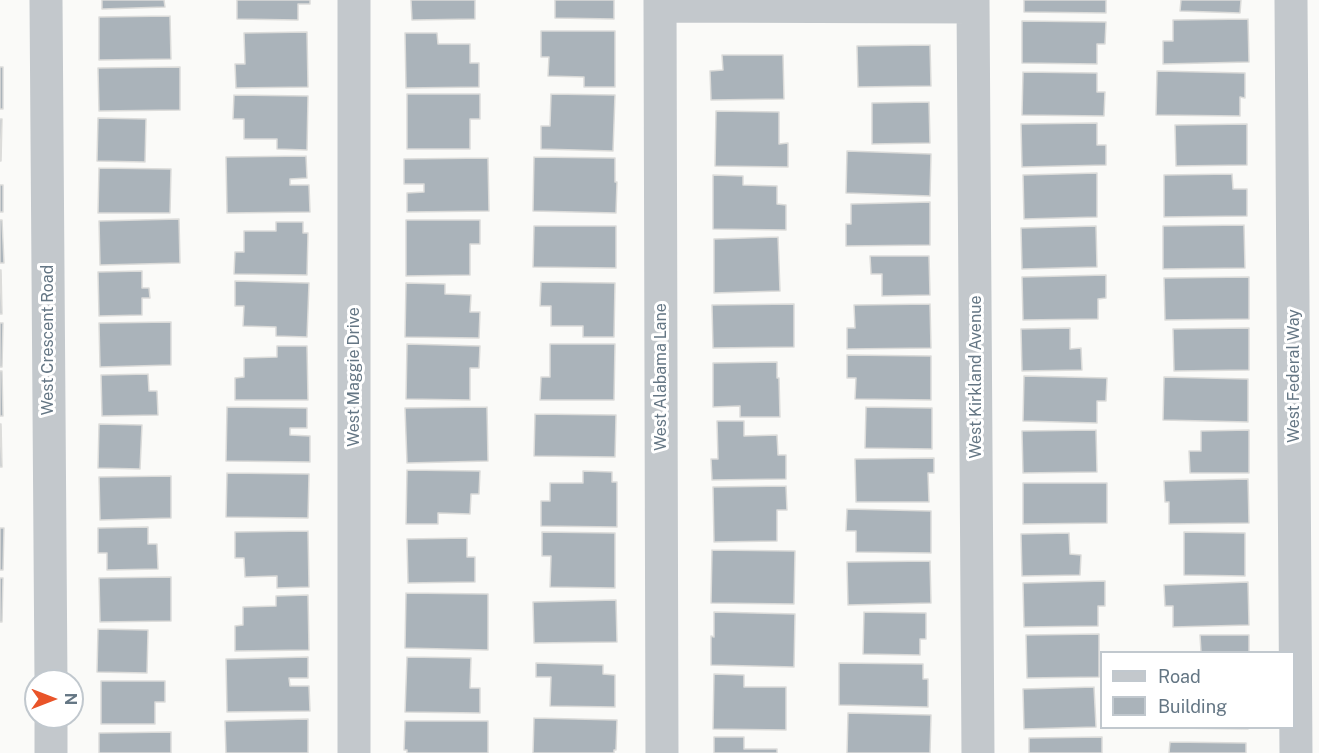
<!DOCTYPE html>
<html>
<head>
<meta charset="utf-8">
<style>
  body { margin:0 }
  #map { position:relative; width:1319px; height:753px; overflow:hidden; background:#fafaf8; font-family:"Public Sans",sans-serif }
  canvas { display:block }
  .legend { position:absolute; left:1100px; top:651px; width:195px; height:78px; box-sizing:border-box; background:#fff; border:2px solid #c1c8ce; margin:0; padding:8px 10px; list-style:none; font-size:18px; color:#647684 }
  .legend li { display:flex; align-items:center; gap:12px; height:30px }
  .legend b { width:30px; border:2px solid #c1c8ce }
  .north { position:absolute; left:24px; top:669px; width:60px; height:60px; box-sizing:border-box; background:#fff; border:2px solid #c1c8ce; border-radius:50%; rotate:90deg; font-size:16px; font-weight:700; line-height:24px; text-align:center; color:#647684 }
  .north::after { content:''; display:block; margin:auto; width:21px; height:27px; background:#e95429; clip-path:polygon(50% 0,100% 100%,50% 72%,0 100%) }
</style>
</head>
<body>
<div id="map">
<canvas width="1319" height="753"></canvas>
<ul class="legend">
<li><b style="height:8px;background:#c3c8cc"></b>Road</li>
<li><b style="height:16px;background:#aab3ba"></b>Building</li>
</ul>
<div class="north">N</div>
</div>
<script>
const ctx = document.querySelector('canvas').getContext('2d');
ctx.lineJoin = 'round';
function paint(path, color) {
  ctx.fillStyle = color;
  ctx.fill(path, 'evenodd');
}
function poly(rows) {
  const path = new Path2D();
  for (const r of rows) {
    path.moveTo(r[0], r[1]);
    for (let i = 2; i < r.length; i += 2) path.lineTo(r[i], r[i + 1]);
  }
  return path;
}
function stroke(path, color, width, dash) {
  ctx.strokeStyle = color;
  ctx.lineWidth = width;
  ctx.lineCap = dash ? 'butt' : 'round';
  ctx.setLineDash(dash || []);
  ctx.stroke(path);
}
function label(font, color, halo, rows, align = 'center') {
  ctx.font = font + ' "Public Sans",sans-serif';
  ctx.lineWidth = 6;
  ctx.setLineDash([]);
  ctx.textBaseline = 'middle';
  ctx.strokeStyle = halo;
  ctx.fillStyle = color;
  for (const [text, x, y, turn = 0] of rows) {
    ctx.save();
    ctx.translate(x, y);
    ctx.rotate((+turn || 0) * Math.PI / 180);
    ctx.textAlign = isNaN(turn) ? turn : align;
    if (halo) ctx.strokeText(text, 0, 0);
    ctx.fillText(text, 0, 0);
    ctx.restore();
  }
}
const building = poly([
  [102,0,164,0,165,7,102,9,102,0],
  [237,0,310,0,310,4,298,4,298,20,237,19,237,0],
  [411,0,475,0,475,19,412,20,411,0],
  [555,0,614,0,614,19,555,18,555,0],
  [1024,0,1106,0,1106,13,1024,12,1024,0],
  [1181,0,1241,0,1240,13,1180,11,1181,0],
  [170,16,171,59,99,60,99,17,170,16],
  [1248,19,1249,62,1163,64,1163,41,1173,41,1173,20,1248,19],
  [1022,21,1106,22,1105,44,1097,44,1097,64,1022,63,1022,21],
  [541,31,615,31,615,87,584,87,584,77,548,76,549,57,541,57,541,31],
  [307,32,308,87,236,88,235,64,245,64,244,33,307,32],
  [405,33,437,33,438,44,470,44,470,63,479,63,479,87,406,88,405,33],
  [930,45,931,86,858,87,857,46,930,45],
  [722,55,783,55,784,99,711,100,710,71,723,70,722,55],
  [0,67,3,67,3,109,0,109,0,67],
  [180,67,180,110,99,111,98,68,180,67],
  [1157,71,1245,73,1245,98,1240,97,1240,116,1156,115,1157,71],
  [1023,72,1097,73,1097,92,1105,92,1104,116,1022,115,1023,72],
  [407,94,480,94,480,119,470,119,470,149,407,149,407,94],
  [551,94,615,95,613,151,541,149,541,126,550,126,551,94],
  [234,95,308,96,307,150,277,149,277,139,244,139,244,119,233,119,234,95],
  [929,102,930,143,872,144,872,103,929,102],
  [716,111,779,112,779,144,788,143,788,167,715,166,716,111],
  [98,118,146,119,145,162,97,161,98,118],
  [0,119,2,119,1,161,0,161,0,119],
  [1097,123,1097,145,1106,145,1106,165,1022,167,1021,124,1097,123],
  [1247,124,1247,165,1176,166,1175,125,1247,124],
  [847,151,931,154,930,196,846,193,847,151],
  [306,156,307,178,290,179,290,185,309,185,310,212,227,213,226,157,306,156],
  [534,157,615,158,615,182,617,182,616,213,533,211,534,157],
  [488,158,489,211,407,212,407,193,424,192,424,184,404,184,404,159,488,158],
  [99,168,171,169,170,213,98,213,99,168],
  [1097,173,1097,217,1024,219,1023,175,1097,173],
  [1232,174,1233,189,1247,189,1247,216,1164,217,1164,175,1232,174],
  [713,175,743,176,743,185,777,186,777,204,786,205,786,230,713,229,713,175],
  [0,185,3,185,3,212,0,212,0,185],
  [930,202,930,245,846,246,846,224,851,224,851,204,930,202],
  [179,219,180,263,100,265,99,221,179,219],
  [0,220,2,220,4,263,0,263,0,220],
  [406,220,480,220,480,244,470,244,470,275,406,276,406,220],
  [276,222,303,222,303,233,308,233,307,275,234,274,235,252,244,252,244,231,276,231,276,222],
  [1244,225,1245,268,1163,269,1163,226,1244,225],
  [534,226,616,226,616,268,533,267,534,226],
  [1096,226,1097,267,1022,269,1021,228,1096,226],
  [778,237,780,291,714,293,714,239,778,237],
  [870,256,929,256,930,295,882,296,882,274,871,274,870,256],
  [0,270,1,270,2,314,0,314,0,270],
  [142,271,142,288,149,288,150,298,142,298,142,315,99,316,98,272,142,271],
  [1106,275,1106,298,1098,299,1098,319,1023,320,1022,277,1106,275],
  [1249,277,1249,319,1165,320,1164,278,1249,277],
  [235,281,309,283,307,337,276,336,276,327,243,326,244,306,235,306,235,281],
  [541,282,615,283,614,337,583,337,583,326,551,326,551,306,540,306,541,282],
  [406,283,445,284,445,294,471,295,470,312,480,312,479,338,405,337,406,283],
  [794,304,794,347,713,348,712,305,794,304],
  [930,304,931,348,847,349,847,328,855,328,854,305,930,304],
  [171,322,171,365,100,367,99,323,171,322],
  [0,323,3,323,2,367,0,367,0,323],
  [1070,328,1070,349,1081,348,1082,370,1022,371,1021,329,1070,328],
  [1249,328,1249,370,1174,371,1173,329,1249,328],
  [407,344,480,346,479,368,470,368,470,400,406,399,407,344],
  [550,344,615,344,614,400,540,400,541,377,550,377,550,344],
  [277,346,307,346,308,400,235,400,235,378,244,377,244,358,277,357,277,346],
  [847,355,931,356,931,400,855,399,856,378,847,378,847,355],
  [777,362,777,378,779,378,780,417,740,417,740,406,713,407,713,363,777,362],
  [0,371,2,371,3,416,0,416,0,371],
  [148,374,149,391,157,391,158,415,102,416,101,375,148,374],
  [1024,376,1107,378,1106,401,1097,401,1097,423,1023,421,1024,376],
  [1164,377,1248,379,1248,422,1163,420,1164,377],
  [227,407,307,408,307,428,290,428,290,435,310,436,310,462,226,461,227,407],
  [487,407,488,461,407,463,405,408,487,407],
  [866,407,932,408,932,449,865,448,866,407],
  [535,414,616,415,615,457,534,456,535,414],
  [717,421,744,421,744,436,777,435,778,455,786,455,786,479,712,480,711,459,718,459,717,421],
  [0,424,1,424,2,467,0,467,0,424],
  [99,424,142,425,140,469,98,468,99,424],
  [1096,430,1097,472,1023,473,1022,431,1096,430],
  [1249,430,1249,473,1190,473,1189,451,1201,451,1201,431,1249,430],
  [934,458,934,473,928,473,929,502,856,502,855,459,934,458],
  [407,470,480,471,479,494,471,494,470,514,438,513,438,524,406,524,407,470],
  [583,471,612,472,612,482,617,482,617,527,541,526,541,501,550,501,550,483,583,483,583,471],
  [227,473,309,474,308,518,226,517,227,473],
  [171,476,171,518,100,520,99,477,171,476],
  [1248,479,1249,523,1169,524,1169,502,1165,502,1164,481,1248,479],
  [1023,483,1107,483,1107,523,1023,524,1023,483],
  [786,486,787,510,777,510,777,541,714,542,713,487,786,486],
  [847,509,931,511,931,553,856,552,856,531,846,531,847,509],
  [148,527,148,544,157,544,158,569,107,570,107,553,98,553,98,528,148,527],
  [0,528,4,528,3,570,0,570,0,528],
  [308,531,309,587,277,588,277,576,245,577,244,558,235,558,235,532,308,531],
  [542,532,615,533,615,588,550,587,551,556,542,556,542,532],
  [1184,532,1245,533,1245,576,1184,575,1184,532],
  [1069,533,1070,554,1081,555,1080,575,1022,576,1021,534,1069,533],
  [467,538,467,557,475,557,475,582,408,583,407,539,467,538],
  [712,550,795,551,794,604,711,603,712,550],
  [930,561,931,603,848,605,847,562,930,561],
  [171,577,171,621,100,622,99,578,171,577],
  [0,578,3,578,2,622,0,622,0,578],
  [1105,581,1105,606,1098,606,1098,626,1024,627,1023,583,1105,581],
  [1248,582,1249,625,1173,627,1173,606,1165,606,1164,585,1248,582],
  [406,593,488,594,488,650,405,648,406,593],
  [308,595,309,650,235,651,235,626,243,625,243,607,276,606,276,596,308,595],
  [616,600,617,642,534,643,533,602,616,600],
  [714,612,795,614,794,667,711,665,711,636,714,637,714,612],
  [864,612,926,613,926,639,920,639,920,655,863,654,864,612],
  [98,629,148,630,147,673,97,672,98,629],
  [1099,634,1099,677,1027,678,1026,635,1099,634],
  [1200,635,1249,635,1249,652,1201,652,1200,635],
  [308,657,308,678,289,678,290,686,309,686,310,711,227,712,226,659,308,657],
  [407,657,471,658,470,688,480,688,480,713,405,712,407,657],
  [536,663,603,665,603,674,615,675,615,707,550,706,551,677,536,677,536,663],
  [839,663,923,664,923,679,928,679,928,707,839,705,839,663],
  [714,674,744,675,744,687,786,687,786,730,713,729,714,674],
  [101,681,165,681,165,702,155,702,155,724,101,724,101,681],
  [1094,687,1096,727,1024,729,1023,689,1094,687],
  [848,713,931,715,930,753,847,753,848,713],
  [534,718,617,720,616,750,614,750,614,753,533,753,534,718],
  [308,719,308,753,226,753,225,721,308,719],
  [405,721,488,721,488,753,407,753,407,750,404,750,405,721],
  [1174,728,1248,728,1248,729,1174,728],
  [171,732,171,753,99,753,99,733,171,732],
  [714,737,744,737,744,749,777,749,777,753,714,753,714,737],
  [1102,737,1102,753,1029,753,1029,738,1102,737],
  [1170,742,1246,743,1246,753,1169,753,1170,742]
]);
const minor = poly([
  [46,0,51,681],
  [354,0,354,753],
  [660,0,662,753],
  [973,0,978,753],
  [1291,0,1296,753],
  [660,6,973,7],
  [51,717,51,753]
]);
const streetNames = [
  ["West Crescent Road",48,340,-90],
  ["West Federal Way",1294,376,-90],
  ["West Maggie Drive",354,377,-90],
  ["West Alabama Lane",661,377,-90],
  ["West Kirkland Avenue",976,377,-90]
];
paint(building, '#aab3ba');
stroke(building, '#dcdcda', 1.5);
stroke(minor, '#c3c8cc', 33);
label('16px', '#647684', '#fff', streetNames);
</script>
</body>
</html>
